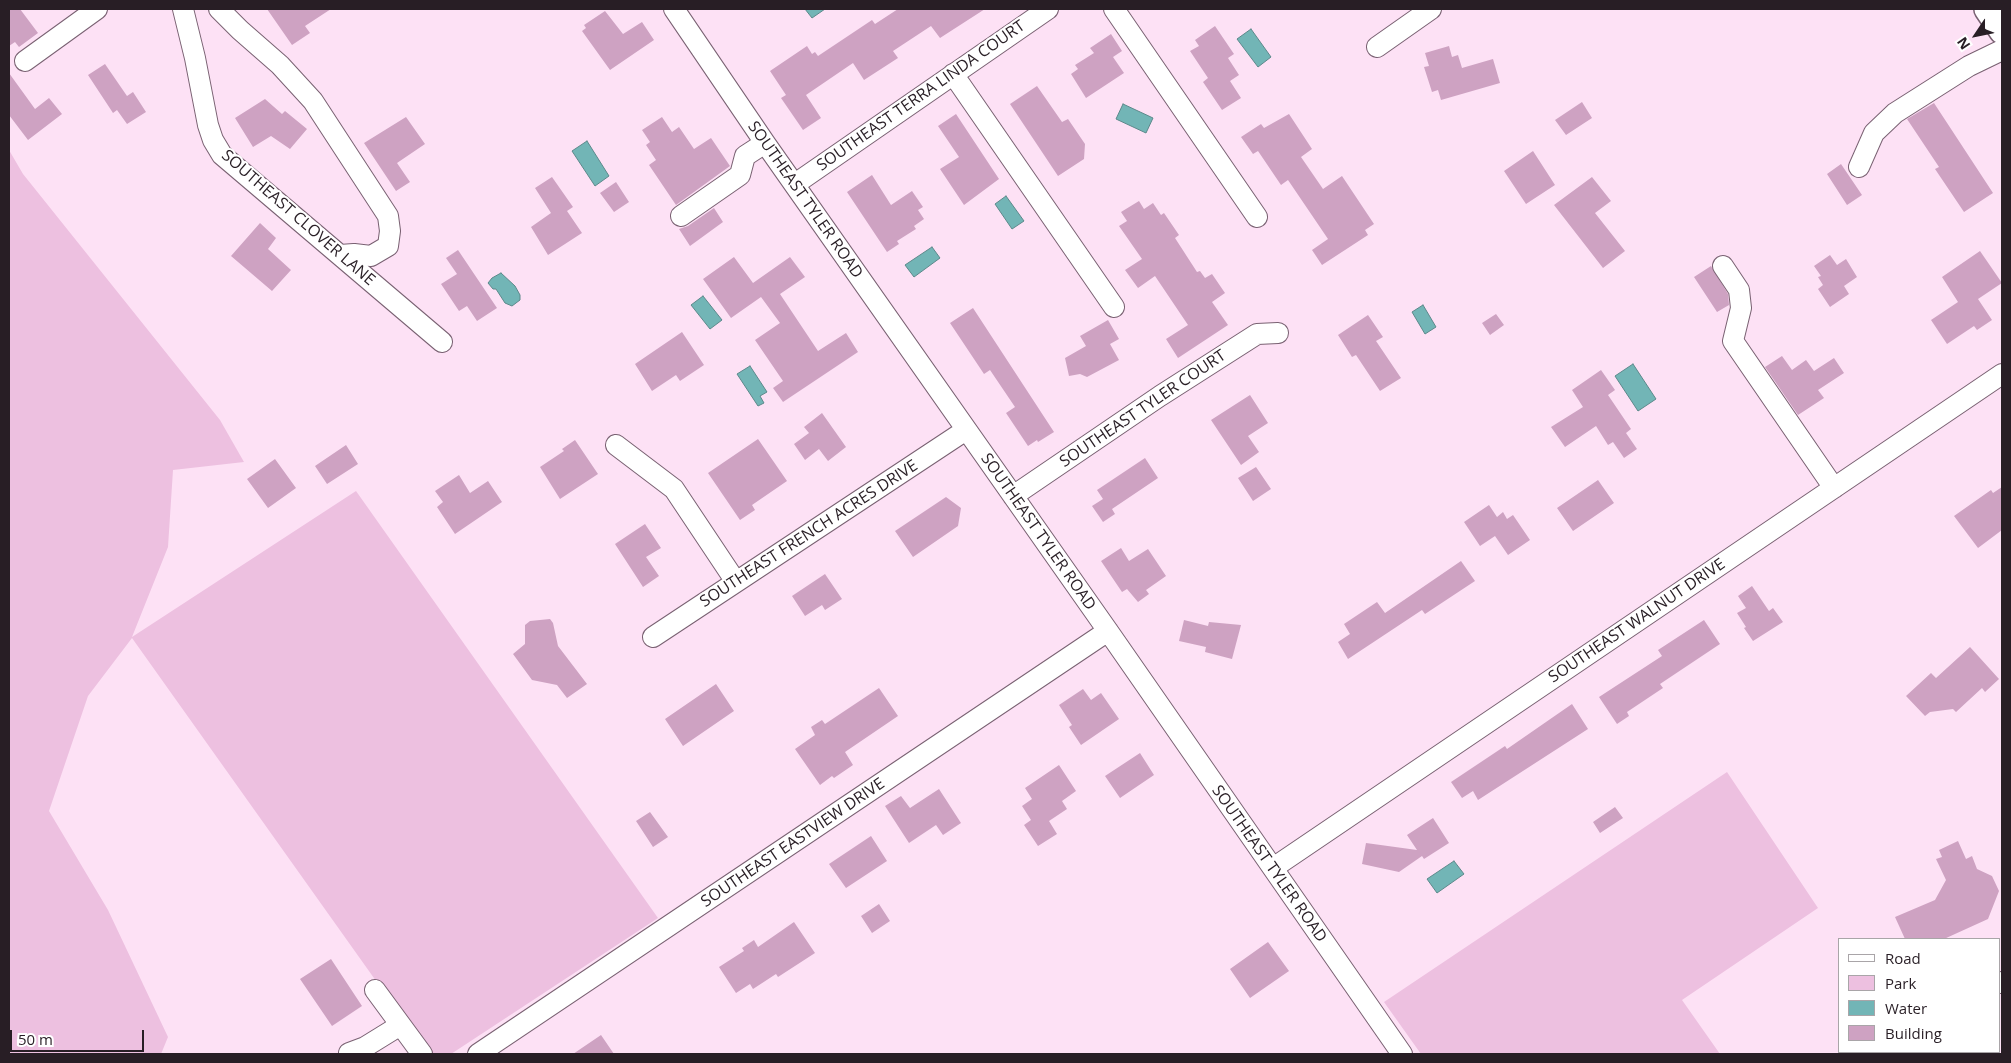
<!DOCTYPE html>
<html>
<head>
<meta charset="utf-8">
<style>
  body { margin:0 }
  #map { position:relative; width:2011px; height:1063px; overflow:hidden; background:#fde1f5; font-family:"Open Sans",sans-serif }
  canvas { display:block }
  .frame { position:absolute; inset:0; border:10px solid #281e25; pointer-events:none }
  .legend { position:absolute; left:1838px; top:938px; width:162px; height:115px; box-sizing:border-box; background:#fff; border:1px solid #a9a5a8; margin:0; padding:6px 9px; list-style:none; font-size:15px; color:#281e25 }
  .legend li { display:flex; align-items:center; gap:10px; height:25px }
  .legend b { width:25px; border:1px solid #a9a5a8 }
  .north { position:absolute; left:1951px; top:10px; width:50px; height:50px; -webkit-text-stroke:4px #fff; paint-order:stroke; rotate:236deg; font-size:14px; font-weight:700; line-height:20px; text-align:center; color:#281e25 }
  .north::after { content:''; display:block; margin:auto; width:18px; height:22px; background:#281e25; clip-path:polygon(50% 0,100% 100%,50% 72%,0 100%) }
  .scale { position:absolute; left:10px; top:1030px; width:134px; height:22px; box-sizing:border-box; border:2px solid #281e25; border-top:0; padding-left:6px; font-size:15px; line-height:18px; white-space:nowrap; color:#281e25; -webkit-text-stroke:4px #fff; paint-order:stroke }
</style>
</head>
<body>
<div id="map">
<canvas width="2011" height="1063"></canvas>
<div class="frame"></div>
<ul class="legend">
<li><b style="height:6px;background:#fff"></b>Road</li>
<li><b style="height:14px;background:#edc0e0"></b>Park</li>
<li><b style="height:14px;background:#72b5b6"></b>Water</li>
<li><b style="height:14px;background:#cea2c2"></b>Building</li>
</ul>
<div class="north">N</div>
<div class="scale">50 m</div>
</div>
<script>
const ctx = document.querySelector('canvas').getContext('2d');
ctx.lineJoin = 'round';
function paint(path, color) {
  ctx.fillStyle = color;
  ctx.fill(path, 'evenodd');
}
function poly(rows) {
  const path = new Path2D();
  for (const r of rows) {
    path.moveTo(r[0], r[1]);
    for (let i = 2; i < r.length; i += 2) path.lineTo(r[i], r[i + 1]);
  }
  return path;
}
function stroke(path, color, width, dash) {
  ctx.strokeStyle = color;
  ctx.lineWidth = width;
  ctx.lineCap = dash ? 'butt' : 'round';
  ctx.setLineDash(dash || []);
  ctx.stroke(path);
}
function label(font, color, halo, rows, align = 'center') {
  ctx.font = font + ' "Open Sans",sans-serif';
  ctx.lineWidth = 4;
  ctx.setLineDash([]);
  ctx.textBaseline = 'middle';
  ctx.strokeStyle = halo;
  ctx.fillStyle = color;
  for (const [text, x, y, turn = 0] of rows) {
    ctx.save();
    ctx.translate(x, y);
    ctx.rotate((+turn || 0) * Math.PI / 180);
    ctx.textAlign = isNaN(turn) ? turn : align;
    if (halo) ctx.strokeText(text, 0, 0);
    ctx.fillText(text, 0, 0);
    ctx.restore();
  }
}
const green = poly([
  [9,150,23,174,220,420,244,462,173,470,168,547,132,637,356,491,658,918,451,1054,428,1054,132,638,88,696,49,811,108,910,168,1037,161,1054,9,1054],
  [1727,772,1818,908,1682,1000,1720,1054,1421,1054,1384,1002]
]);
const water = poly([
  [805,9,825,9,812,18,805,9],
  [1251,29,1271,57,1258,67,1237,39,1251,29],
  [1123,104,1153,118,1146,133,1116,119,1123,104],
  [587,141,609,176,595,186,572,151,587,141],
  [1006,196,1024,221,1012,229,995,204,1006,196],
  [932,247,940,258,914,277,905,265,932,247],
  [501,273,515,286,520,295,520,300,512,306,505,303,496,289,493,289,488,283,492,278,501,273],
  [703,296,722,320,710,329,691,305,703,296],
  [1423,305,1436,327,1425,334,1412,312,1423,305],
  [1633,364,1656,399,1638,411,1615,376,1633,364],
  [750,366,767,392,760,396,764,403,758,406,737,374,750,366],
  [1454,861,1464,874,1437,893,1427,879,1454,861]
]);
const building = poly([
  [9,9,20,9,38,33,19,47,15,42,9,46],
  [267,9,331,9,305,26,310,33,292,45],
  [898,9,985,9,940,38,931,26,893,51,898,58,864,80,853,63,806,95,821,118,803,130,781,98,786,95,770,71,807,46,812,54,815,52,818,56,872,20,875,24],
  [605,11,623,34,642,22,654,40,610,70,582,31,586,28,584,25],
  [1215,26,1234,54,1228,58,1239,75,1230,81,1241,98,1222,110,1203,82,1208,78,1190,51,1199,46,1195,40],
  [1111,34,1122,51,1113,57,1124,73,1086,98,1071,74,1078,69,1075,65,1094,53,1090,48],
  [1449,46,1452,57,1458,55,1462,68,1493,59,1500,83,1441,100,1438,90,1432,92,1424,67,1429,66,1425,53],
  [105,64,127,96,133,92,146,112,127,124,117,110,113,113,88,75],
  [9,73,35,109,49,98,62,114,28,140,9,115],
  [1037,86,1062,122,1068,119,1085,144,1084,159,1058,176,1010,104],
  [265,99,282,114,285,111,307,129,290,149,271,136,253,147,235,118],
  [1582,102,1592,118,1566,135,1555,120],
  [1934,103,1993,193,1964,212,1935,169,1939,167,1907,119],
  [956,114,999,179,964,205,940,169,959,157,938,126],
  [1289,114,1312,149,1301,157,1323,189,1342,176,1374,224,1365,230,1368,235,1322,265,1312,250,1328,239,1288,180,1281,185,1258,151,1253,154,1241,137,1261,124,1264,128],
  [406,117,425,144,397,163,410,182,396,191,364,143],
  [662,117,672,132,679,127,694,149,711,138,730,166,676,205,649,165,656,160,646,145,650,142,642,130],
  [1533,151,1555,185,1526,204,1504,171],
  [1841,164,1862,195,1847,205,1827,174],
  [872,175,891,205,912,191,923,207,918,210,924,219,914,226,916,229,897,241,899,244,887,252,847,192],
  [552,177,573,207,567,211,582,233,548,255,531,227,551,213,535,188],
  [1592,177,1611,201,1595,213,1625,251,1603,268,1554,205],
  [616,182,629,202,614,212,600,193],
  [1139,201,1144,209,1153,203,1161,215,1164,213,1179,235,1175,238,1197,272,1200,271,1205,278,1212,274,1225,293,1212,302,1228,325,1178,358,1166,339,1188,325,1155,276,1138,288,1125,270,1142,259,1119,226,1127,221,1121,212],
  [714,208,723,222,690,246,679,229,688,226],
  [260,223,276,238,268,249,291,270,272,291,231,256],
  [458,250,497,308,477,321,467,306,459,311,441,284,457,274,446,258],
  [1980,251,2002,283,1978,299,1992,320,1977,330,1974,326,1947,344,1931,320,1958,302,1942,277],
  [1830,255,1837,265,1846,259,1857,277,1844,286,1849,294,1830,307,1818,289,1823,285,1818,277,1821,276,1814,266],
  [734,257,753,283,790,257,805,277,780,294,818,351,846,333,858,352,783,402,773,388,783,381,755,340,780,323,761,297,731,318,703,279],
  [1711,266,1728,294,1729,305,1717,312,1694,277],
  [973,308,1054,432,1038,442,1037,440,1028,446,1006,413,1015,407,990,370,984,374,950,323],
  [1496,314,1504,325,1490,335,1482,323],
  [1368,315,1383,337,1376,341,1401,378,1380,391,1356,355,1352,357,1338,335],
  [1108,320,1119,339,1110,344,1119,360,1087,377,1080,374,1069,376,1065,358,1086,346,1080,336],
  [682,332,704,365,680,381,676,375,652,391,635,364],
  [1782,356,1792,370,1806,360,1814,371,1834,358,1844,373,1818,390,1824,398,1798,415,1765,367],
  [1601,370,1615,390,1608,395,1631,429,1626,433,1637,449,1624,458,1613,442,1608,445,1596,426,1565,447,1551,427,1583,407,1572,390],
  [1250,395,1268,423,1248,436,1259,452,1241,465,1211,420],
  [822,413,846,447,828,461,819,449,805,460,794,444,809,433,804,427],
  [758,439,787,481,752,505,755,510,740,520,708,473],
  [575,440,598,474,560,499,540,467,564,451,562,449],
  [346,445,358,464,327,484,315,466],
  [1145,458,1158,478,1112,509,1115,514,1103,522,1092,506,1103,499,1097,490],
  [275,459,296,488,268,508,247,479],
  [1256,467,1271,489,1253,501,1238,478],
  [459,475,470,493,488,481,502,502,455,534,437,507,443,502,435,491],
  [1598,480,1614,503,1573,531,1557,508],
  [2002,487,2002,530,1978,548,1954,516,1991,490,1993,493],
  [946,497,961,508,958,526,913,557,895,531],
  [1489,505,1497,517,1503,512,1507,519,1513,515,1530,540,1508,555,1495,536,1480,546,1464,522],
  [645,524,661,548,646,557,659,576,643,587,615,544],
  [1121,548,1129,561,1148,549,1166,576,1146,590,1149,594,1138,602,1127,589,1122,592,1101,561],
  [1461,561,1475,581,1425,614,1422,610,1348,659,1338,642,1350,634,1344,624,1377,602,1385,613],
  [825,574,842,599,825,610,822,605,805,616,792,596],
  [1752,586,1769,611,1773,608,1783,622,1753,641,1744,628,1746,627,1737,613,1746,608,1738,596],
  [550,619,553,623,558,646,587,684,567,698,557,685,532,680,513,654,525,644,525,625,530,621],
  [1184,620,1208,626,1209,622,1241,625,1232,659,1205,652,1206,647,1179,641],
  [1704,620,1720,644,1660,684,1663,688,1627,712,1629,716,1617,724,1599,697,1662,656,1658,650],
  [1970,647,1999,679,1985,692,1982,688,1956,712,1953,709,1930,712,1925,716,1906,696,1931,673,1936,678],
  [716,684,734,711,683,746,665,719],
  [879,688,898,716,845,752,853,765,834,778,832,776,820,785,795,749,815,735,811,727,822,720,825,724],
  [1083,689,1091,700,1101,693,1119,719,1081,745,1069,727,1072,725,1059,705],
  [1572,704,1588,729,1478,800,1473,791,1462,798,1451,782,1505,746,1507,749],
  [1140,753,1154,775,1120,798,1105,776],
  [1059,765,1076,791,1062,801,1067,809,1049,821,1057,834,1038,846,1024,825,1031,820,1022,806,1032,799,1025,788],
  [939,789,961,823,943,835,936,825,909,843,885,806,901,796,910,808],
  [1615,807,1623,818,1600,833,1593,822],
  [650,812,668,837,653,847,636,821],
  [1433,818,1449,843,1424,859,1422,856,1399,872,1362,864,1366,843,1417,850,1407,835],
  [871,836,887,861,846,888,829,864],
  [1958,841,1966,859,1972,856,1977,869,1992,876,1999,891,1988,919,1944,939,1905,939,1895,917,1935,900,1946,880,1936,859,1942,857,1939,850],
  [879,904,890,921,872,933,861,916],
  [794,922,815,953,778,977,776,974,753,989,750,984,736,993,719,967,744,951,742,948,754,940,758,947],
  [1268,942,1289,971,1250,998,1230,969],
  [331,959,362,1006,332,1026,300,979],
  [601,1035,614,1054,573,1054]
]);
const minor = poly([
  [183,9,195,58,208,125,213,140,222,155,442,342],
  [219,9,240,30,280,65,313,101,388,216,390,231,388,246,371,256,354,254,340,255],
  [674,9,765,143,1108,631,1402,1054],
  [1114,9,1257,217],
  [1377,47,1431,9],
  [25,61,97,9],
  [953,74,1114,307],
  [1859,167,1874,133,1895,113,1969,66,2002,50],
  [795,184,1048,9],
  [681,216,740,175,745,156,765,143],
  [1723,266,1739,290,1741,308,1733,341,1834,488],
  [616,445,674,489,736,582],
  [1013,496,1160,396,1257,334,1278,333],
  [653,637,966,430],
  [1273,868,2002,374],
  [2000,983,2002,982],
  [375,990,422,1054],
  [349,1053,365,1047,399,1026],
  [478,1054,1108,631]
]);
const major = poly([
  [1987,9,2002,31]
]);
const streetNames = [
  ["SOUTHEAST TERRA LINDA COURT",921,96,-35],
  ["SOUTHEAST TYLER ROAD",805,200,55],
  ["SOUTHEAST CLOVER LANE",298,218,41],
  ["SOUTHEAST TYLER COURT",1143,409,-34],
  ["SOUTHEAST TYLER ROAD",1038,532,55],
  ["SOUTHEAST FRENCH ACRES DRIVE",809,534,-33],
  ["SOUTHEAST WALNUT DRIVE",1637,621,-34],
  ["SOUTHEAST EASTVIEW DRIVE",793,843,-34],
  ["SOUTHEAST TYLER ROAD",1269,864,55]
];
paint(green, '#edc0e0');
paint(water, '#72b5b6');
stroke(water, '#5c888a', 1);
paint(building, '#cea2c2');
stroke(minor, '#796172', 22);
stroke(major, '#796172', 28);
stroke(minor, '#fff', 20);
stroke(major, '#fff', 25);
label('16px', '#281e25', '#fff', streetNames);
</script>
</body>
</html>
